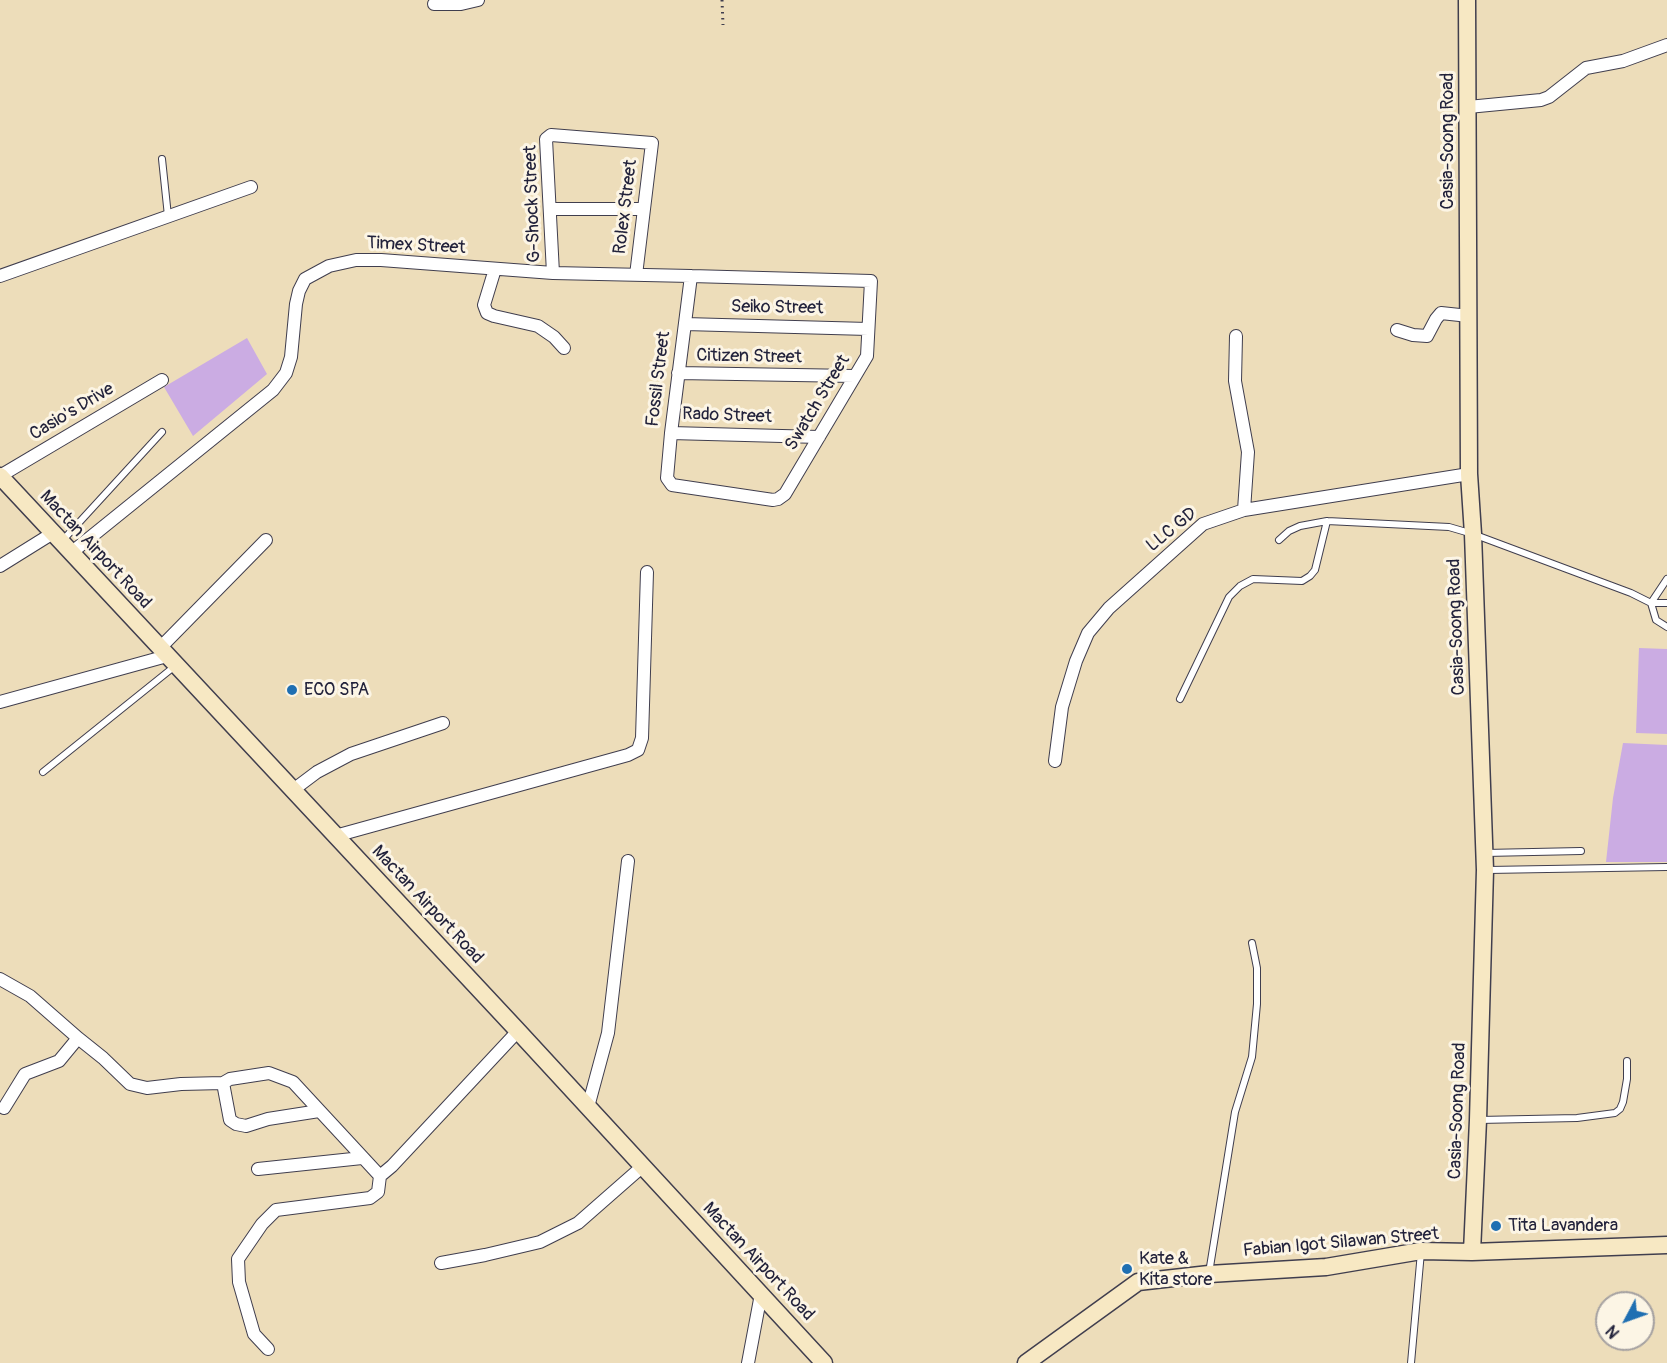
<!DOCTYPE html>
<html>
<head>
<meta charset="utf-8">
<style>
  body { margin:0 }
  #map { position:relative; width:1667px; height:1363px; overflow:hidden; background:#edddba; font-family:Pangolin,sans-serif }
  canvas { display:block }
  .north { position:absolute; left:1595px; top:1291px; width:60px; height:60px; box-sizing:border-box; background:#fcf5e5; border:2px solid #a5a1a1; border-radius:50%; rotate:229deg; font-size:16px; font-weight:700; line-height:24px; text-align:center; color:#22223b }
  .north::after { content:''; display:block; margin:auto; width:21px; height:27px; background:#1f6fb2; clip-path:polygon(50% 0,100% 100%,50% 72%,0 100%) }
</style>
</head>
<body>
<div id="map">
<canvas width="1667" height="1363"></canvas>
<div class="north">N</div>
</div>
<script>
const ctx = document.querySelector('canvas').getContext('2d');
ctx.lineJoin = 'round';
function paint(path, color) {
  ctx.fillStyle = color;
  ctx.fill(path, 'evenodd');
}
function poly(rows) {
  const path = new Path2D();
  for (const r of rows) {
    path.moveTo(r[0], r[1]);
    for (let i = 2; i < r.length; i += 2) path.lineTo(r[i], r[i + 1]);
  }
  return path;
}
function stroke(path, color, width, dash) {
  ctx.strokeStyle = color;
  ctx.lineWidth = width;
  ctx.lineCap = dash ? 'butt' : 'round';
  ctx.setLineDash(dash || []);
  ctx.stroke(path);
}
function label(font, color, halo, rows, align = 'center') {
  ctx.font = font + ' Pangolin,sans-serif';
  ctx.lineWidth = 6;
  ctx.setLineDash([]);
  ctx.textBaseline = 'middle';
  ctx.strokeStyle = halo;
  ctx.fillStyle = color;
  for (const [text, x, y, turn = 0] of rows) {
    ctx.save();
    ctx.translate(x, y);
    ctx.rotate((+turn || 0) * Math.PI / 180);
    ctx.textAlign = isNaN(turn) ? turn : align;
    if (halo) ctx.strokeText(text, 0, 0);
    ctx.fillText(text, 0, 0);
    ctx.restore();
  }
}
const building = poly([
  [247,338,267,374,193,436,164,387],
  [1639,648,1667,649,1667,734,1636,733],
  [1623,743,1667,745,1667,862,1606,862,1613,798]
]);
const path = poly([
  [722,0,723,25]
]);
const lane = poly([
  [162,159,168,216],
  [63,540,162,432],
  [1279,540,1289,531,1300,526,1327,521,1449,527,1473,534,1631,593,1651,603,1667,603],
  [1667,579,1651,603,1656,620,1667,627],
  [1180,699,1229,597,1240,586,1253,579,1302,581,1310,576,1315,570,1327,521],
  [43,772,175,666],
  [1485,853,1581,851],
  [1488,870,1667,867],
  [1479,1120,1577,1118,1615,1113,1620,1109,1623,1102,1627,1079,1627,1061],
  [1209,1273,1235,1112,1252,1057,1257,1004,1257,968,1252,943],
  [1411,1363,1421,1252]
]);
const street = poly([
  [434,4,461,4,478,0],
  [1468,107,1541,100,1549,97,1586,68,1623,61,1667,45],
  [550,209,644,209],
  [495,269,484,305,487,313,494,316,538,326,554,337,564,348],
  [553,273,546,139,551,135,652,143,636,275],
  [0,276,251,187],
  [685,324,868,329],
  [1397,330,1413,335,1427,336,1436,319,1441,313,1469,316],
  [1236,336,1235,381,1248,452,1244,510],
  [678,373,854,376],
  [671,433,819,437],
  [0,476,162,380],
  [71,553,273,390,286,373,291,357,296,304,299,291,305,279,329,266,356,260,381,260,553,273,691,276,871,281,867,356,785,494,778,499,773,500,672,485,667,478,671,433,691,276],
  [0,566,53,533],
  [160,648,266,540],
  [0,702,167,656],
  [1055,761,1062,707,1076,661,1088,633,1109,608,1203,524,1244,510,1469,474],
  [293,790,317,772,351,754,443,723],
  [335,836,628,755,638,750,642,738,647,572],
  [0,979,30,996,78,1038],
  [223,1083,230,1120,236,1124,246,1126,268,1119,319,1111],
  [588,1107,608,1033,628,861],
  [4,1108,25,1074,59,1061,78,1038,103,1058,130,1084,147,1088,181,1084,223,1083,230,1079,269,1073,293,1082,380,1176,392,1166,518,1031],
  [258,1169,362,1158],
  [441,1263,485,1255,540,1242,578,1223,643,1166],
  [268,1349,254,1334,239,1282,238,1259,262,1224,276,1210,370,1198,378,1192,380,1176],
  [748,1363,761,1294]
]);
const secondary = poly([
  [1467,0,1469,474,1473,534,1485,870,1478,1120,1472,1252],
  [0,476,518,1031,824,1363],
  [1026,1363,1138,1282,1209,1274,1326,1267,1421,1251,1472,1252,1667,1245]
]);
const markers = [
  [292,690,6,"#1f6fb2"],
  [1496,1226,6,"#1f6fb2"],
  [1127,1269,6,"#1f6fb2"]
];
const streetNames = [
  ["Casia-Soong Road",1448,141,-90],
  ["G-Shock Street",533,204,-92],
  ["Rolex Street",626,207,-83],
  ["Timex Street",416,246,3],
  ["Seiko Street",777,308,1],
  ["Citizen Street",749,357,1],
  ["Fossil Street",659,379,-83],
  ["Swatch Street",818,403,-59],
  ["Casio's Drive",72,412,-31],
  ["Rado Street",727,416,2],
  ["LLC GD",1172,530,-39],
  ["Mactan Airport Road",95,550,47],
  ["Casia-Soong Road",1457,627,-92],
  ["Mactan Airport Road",427,905,47],
  ["Casia-Soong Road",1458,1111,-88],
  ["Fabian Igot Silawan Street",1341,1243,-5],
  ["Mactan Airport Road",758,1262,47]
];
const poiNames = [
  ["ECO SPA",304,690],
  ["Tita Lavandera",1508,1226],
  ["Kate &",1139,1259],
  ["Kita store",1139,1280]
];
paint(building, '#cbace3');
stroke(lane, '#403e4e', 8);
stroke(street, '#403e4e', 14);
stroke(secondary, '#403e4e', 19);
stroke(path, '#403e4e', 3, [1.5, 4.5]);
stroke(lane, '#fff', 6);
stroke(street, '#fff', 12);
stroke(secondary, '#f7e8c3', 16);
for (const [x, y, r, color] of markers) {
  const dot = new Path2D();
  dot.arc(x, y, r, 0, 2 * Math.PI);
  ctx.fillStyle = color;
  ctx.fill(dot);
  stroke(dot, '#fcf5e5', 2);
}
label('18px', '#22223b', '#fcf5e5', streetNames);
label('18px', '#22223b', '#fcf5e5', poiNames, 'left');
</script>
</body>
</html>
